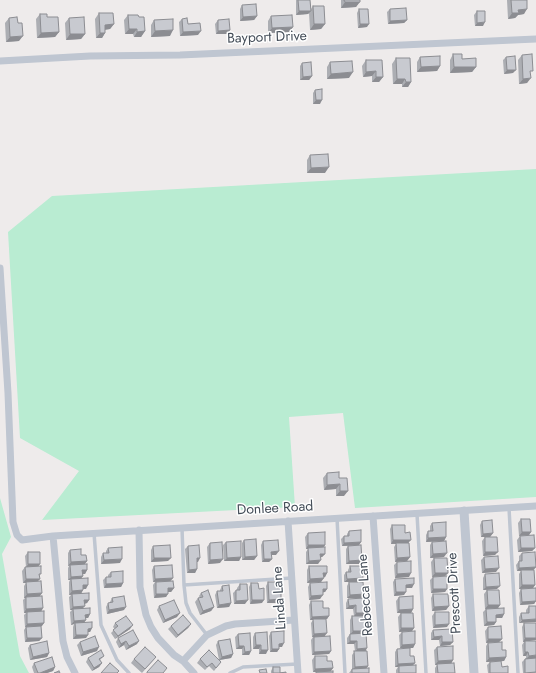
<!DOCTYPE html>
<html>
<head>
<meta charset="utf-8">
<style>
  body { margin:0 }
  canvas { display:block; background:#eeebeb }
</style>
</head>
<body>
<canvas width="536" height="673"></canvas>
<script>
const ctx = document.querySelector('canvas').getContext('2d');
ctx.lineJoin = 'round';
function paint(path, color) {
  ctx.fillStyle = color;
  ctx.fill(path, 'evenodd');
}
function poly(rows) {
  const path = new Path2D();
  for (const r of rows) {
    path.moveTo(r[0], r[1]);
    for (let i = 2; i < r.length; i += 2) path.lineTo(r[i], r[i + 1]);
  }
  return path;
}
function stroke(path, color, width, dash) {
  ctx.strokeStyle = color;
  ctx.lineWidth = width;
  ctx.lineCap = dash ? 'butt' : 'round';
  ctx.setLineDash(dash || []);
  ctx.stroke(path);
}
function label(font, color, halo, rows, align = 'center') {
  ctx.font = font + ' Jost,sans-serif';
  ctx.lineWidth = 3;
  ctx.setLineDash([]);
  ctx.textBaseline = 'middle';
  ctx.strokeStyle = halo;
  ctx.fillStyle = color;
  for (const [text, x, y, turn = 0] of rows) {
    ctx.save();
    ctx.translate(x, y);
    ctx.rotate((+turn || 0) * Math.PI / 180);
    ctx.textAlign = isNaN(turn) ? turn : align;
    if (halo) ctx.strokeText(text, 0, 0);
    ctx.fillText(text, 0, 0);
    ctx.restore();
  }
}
const green = poly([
  [536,169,536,497,355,508,343,413,289,417,295,507,42,520,79,471,20,438,8,232,52,196],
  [0,498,11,537,2,554,20,656,29,673,0,673]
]);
const service = poly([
  [509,508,518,673],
  [417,514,426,673],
  [337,518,345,673],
  [182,528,184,585,186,603,190,613,207,635],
  [94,533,101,625,117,660,129,673],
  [184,585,292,578],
  [230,673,243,667,297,664]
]);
const minor = poly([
  [0,61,90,56,180,55,536,39],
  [0,268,8,393,13,522,17,535,22,540,53,536,536,506],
  [373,516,384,673],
  [288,521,298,673],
  [139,530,140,587,146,615,151,627,158,638,174,655,183,661,194,673],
  [53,536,63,641,67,657,75,673],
  [183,661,207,635,226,626,235,624,294,620]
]);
const tertiary = poly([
  [464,511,474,673]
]);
const wall = poly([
  [296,0,310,0,311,9,313,6,325,24,321,29,310,30,309,13,308,14,296,15],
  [341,0,360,0,356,7,341,8],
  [507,0,527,0,524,14,518,15,515,18,508,19],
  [242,5,257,16,254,20,240,21,240,9],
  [359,9,367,27,358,28,357,13],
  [390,9,407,20,404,23,388,24,387,12],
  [477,11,483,26,475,26,474,15],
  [99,13,114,24,110,29,105,30,105,33,102,38,96,38,95,19],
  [40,14,47,17,59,32,55,37,37,38,36,19],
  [128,15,139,17,145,31,141,37,134,37,133,34,125,34,124,20],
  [271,16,293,27,289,32,268,33,268,21],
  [9,18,18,23,19,41,6,42,5,23],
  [69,18,85,34,81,39,66,40,65,23],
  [182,19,188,24,198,35,180,36,179,22],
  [154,20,170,36,151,37,151,25],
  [218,20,230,30,227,34,216,34,215,24],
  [453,54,476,67,472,72,450,73,450,60],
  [522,55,530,75,527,83,519,84,518,60],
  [420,57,440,66,437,71,417,72,417,62],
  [506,57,513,73,504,74,503,60],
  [396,58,411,82,408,87,402,87,402,84,393,84,392,64],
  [366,60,383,77,379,82,372,82,372,76,363,77,362,66],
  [330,62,349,78,327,79,327,67],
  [302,63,312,76,309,80,300,80,300,66],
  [315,90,320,104,313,104,313,93],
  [310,155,325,173,307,173,307,160],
  [327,473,339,478,344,496,336,496,336,489,324,490,323,478],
  [521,519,531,532,529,535,519,536,518,523],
  [482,521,493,533,490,537,481,537,480,525],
  [432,523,446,537,444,541,426,542,426,535,428,531,430,531,430,526],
  [392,525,405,533,409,543,410,557,407,561,395,562,394,547,396,544,391,544,390,529],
  [349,531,361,542,359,545,359,564,346,564,346,549,348,546,342,546,341,539,344,536,347,536,347,534],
  [308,533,325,545,323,547,325,554,322,557,320,557,318,564,306,564,306,552,308,549,306,549,305,537],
  [520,536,535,548,532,551,518,552,517,540],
  [485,537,495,555,483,556,482,541],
  [244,540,257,556,254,560,242,560,242,543],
  [263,541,276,555,271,555,272,559,269,562,262,562,261,545],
  [226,542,241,557,239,561,224,561,223,545],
  [432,542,444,557,430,558,430,545],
  [210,543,220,563,208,564,207,547],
  [153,546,168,561,151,562,151,550],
  [188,546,198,562,197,562,197,569,195,573,187,573,185,549],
  [108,548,120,563,101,564,101,557,103,553,106,553,106,551],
  [70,550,81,555,87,561,85,564,87,570,85,574,83,574,83,576,81,578,86,589,83,589,83,590,81,593,89,600,87,603,85,604,83,608,90,614,88,618,86,618,84,623,92,628,90,632,88,632,86,638,73,639,73,627,74,624,71,625,70,612,72,610,70,610,69,597,72,594,69,595,69,582,70,580,68,580,68,568,69,566,68,566,68,553],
  [28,552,38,567,40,576,38,581,42,593,40,596,41,611,44,623,41,626,42,638,39,641,25,642,24,630,26,627,25,627,24,615,26,613,24,613,23,600,25,598,24,598,24,586,26,583,23,583,22,571,25,567,26,567,25,556],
  [522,553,536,567,534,570,535,585,533,588,519,589,519,574,521,571,517,571,516,565,519,561,519,556],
  [484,557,496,572,482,573,481,560],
  [434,558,448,573,445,576,432,577,431,562],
  [397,562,409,577,395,578,394,565],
  [154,566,173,578,171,581,174,588,171,592,168,592,166,597,154,598,153,585,155,582,153,582,152,570],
  [309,566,327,573,325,577,324,577,321,582,307,583,307,570],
  [350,566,362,566,344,582,344,575,346,572,348,572,348,570],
  [111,572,123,583,121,587,104,588,103,580,106,577,108,577,108,575],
  [485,574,497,589,483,590,483,578],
  [433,577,447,589,445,592,431,593,430,580],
  [395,579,412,588,406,588,404,595,394,596,393,582],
  [268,582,276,588,281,599,279,603,267,603,266,586],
  [349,582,364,594,361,598,347,598,347,586],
  [251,583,262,603,250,604,249,587],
  [310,583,327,589,325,592,323,592,320,599,309,600,308,587],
  [240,584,245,604,234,604,233,593,236,590,237,590,237,588],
  [222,586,231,603,229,607,217,608,215,595,217,591,220,591,220,590],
  [536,588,536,601,534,604,520,605,519,593,521,589],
  [487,590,500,605,498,608,504,614,502,618,496,618,496,622,494,625,484,626,483,612,486,609,485,609,484,594],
  [201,593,214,607,211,611,200,615,195,602,198,598,200,598,199,596],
  [433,594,449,606,446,610,432,611,431,598],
  [399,597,413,609,411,613,397,613,396,601],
  [112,598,124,610,107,614,106,607,108,603,110,603,110,602],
  [364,598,363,616,364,633,368,666,366,669,369,673,349,673,352,669,352,655,355,651,354,644,347,644,347,638,350,634,350,620,352,616,354,616,353,609,346,609,346,603,348,599],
  [311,601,323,608,329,616,327,619,326,619,325,636,331,651,329,654,312,655,311,640,313,637,312,637,311,623,313,620,310,620,309,605],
  [159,606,177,617,163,623,157,610],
  [529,606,536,606,519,623,519,617,521,613,526,613,526,610],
  [435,612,447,627,433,628,432,616],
  [401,613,414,628,412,631,399,632,398,617],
  [115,623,130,629,115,639,111,633,115,629,113,627],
  [524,623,536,673,523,673,522,662,526,658,526,656,523,656,522,645,524,642,523,642,522,627],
  [191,624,188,628,176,638,168,629,171,626],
  [488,627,502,639,499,642,486,643,485,631],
  [433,630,453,642,450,645,440,646,439,640,431,640,431,633],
  [271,632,282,647,279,647,279,649,277,652,270,652,269,636],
  [402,632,415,644,413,648,400,648,399,635],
  [255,633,266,654,259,654,259,649,253,649,253,637],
  [238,634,251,651,249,655,242,655,242,649,236,649,235,637],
  [118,638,137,644,126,650,124,645,119,648,116,642],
  [218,641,233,654,231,658,220,660,221,662,214,671,209,666,205,670,197,663,200,659,219,660,216,645],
  [80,642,97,651,81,656,77,645],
  [488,643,502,650,506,657,504,661,486,662,486,646],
  [30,645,49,653,47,657,30,660,28,648],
  [437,647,453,660,451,663,455,673,435,673,435,668,437,665,435,665,434,650],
  [397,649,410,656,415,663,413,665,416,673,396,673,396,670,398,667,395,667,395,652],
  [104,656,100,660,102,663,99,667,92,671,86,662,88,658],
  [315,656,327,661,333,668,330,672,313,672,312,660],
  [156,657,142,673,131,663,134,659],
  [490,662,502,667,508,673,488,673,487,665],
  [34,663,55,667,53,671,47,673,34,673,32,667],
  [273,667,280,673,286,673,271,673,271,671]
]);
const shadedWall = poly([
  [345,2,360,2,356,7,341,8],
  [527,9,524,14,518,15,515,18,508,19,512,13,518,10],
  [299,11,311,11,308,14,296,15],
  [257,16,254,20,240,21,243,17],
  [407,20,404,23,388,24,390,21],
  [485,22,483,26,475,26,477,23],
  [114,24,110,29,101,30,105,25],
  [314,24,325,24,321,29,310,30],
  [360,24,369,24,367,27,358,28],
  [293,27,289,32,268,33,272,28],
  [129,29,137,29,133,34,125,34],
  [173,30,170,36,151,37,155,31],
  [230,30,227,34,216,34,218,31],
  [145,31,141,37,134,37,137,32],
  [201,31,198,35,180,36,183,32],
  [59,32,55,37,37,38,41,33],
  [100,33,105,33,102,38,96,38],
  [70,34,85,34,81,39,66,40],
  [23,36,19,41,6,42,10,37],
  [440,66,437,71,417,72,421,67],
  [454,67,476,67,472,72,450,73],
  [507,70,516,70,513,73,504,74],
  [376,71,372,76,363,77,366,72],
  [353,72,349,78,327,79,331,74],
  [312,76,309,80,300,80,303,77],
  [376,77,383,77,379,82,372,82],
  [531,78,527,83,519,84,523,79],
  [397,79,405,79,402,84,393,84],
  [406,82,411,82,408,87,402,87],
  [316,100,322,100,320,104,313,104],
  [329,167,325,173,307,173,311,168],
  [340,484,336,489,324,490,327,485],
  [340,491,348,491,344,496,336,496],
  [522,532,531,532,529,535,519,536],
  [493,533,490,537,481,537,483,534],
  [446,537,444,541,426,542,428,538],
  [393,540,411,540,408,543,391,544],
  [361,542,359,545,342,546,344,543],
  [308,545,325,545,323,548,306,549],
  [521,548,535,548,532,551,518,552],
  [279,551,276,555,269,555,271,552],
  [485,552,498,552,495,555,483,556],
  [447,553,444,557,430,558,433,554],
  [320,554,325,554,322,557,318,558],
  [257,556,254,560,242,560,245,557],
  [241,557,239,561,224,561,227,558],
  [410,557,407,561,395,562,397,558],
  [154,558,171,558,168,561,151,562],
  [197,558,200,558,198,562,194,562],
  [122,559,120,563,101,564,104,560],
  [223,559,220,563,208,564,210,560],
  [264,559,272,559,269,562,262,562],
  [321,560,318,564,306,564,309,561],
  [362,560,359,564,346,564,349,561],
  [87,561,84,565,70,565,68,566,71,562],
  [28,564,40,564,38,567,26,568],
  [536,567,533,570,517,571,519,568],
  [499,568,496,572,482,573,485,569],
  [197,569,195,573,187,573,189,570],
  [82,570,87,570,85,574,80,574],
  [323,573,327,573,325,577,321,577],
  [411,573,409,577,395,578,397,574],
  [435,573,448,573,445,576,432,577],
  [83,576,80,580,71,579,70,580,68,580,71,577],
  [173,578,170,581,153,582,155,579],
  [324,578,321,582,307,583,310,579],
  [363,578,360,582,344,582,347,579],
  [26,579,40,579,37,582,23,583],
  [123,583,121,587,104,588,106,584],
  [414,584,412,588,404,588,406,585],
  [83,585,88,585,86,589,81,589],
  [522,585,535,585,533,588,519,589],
  [500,586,497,589,483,590,486,587],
  [168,588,174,588,171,592,166,592],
  [323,589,327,589,325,592,320,593],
  [433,589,447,589,445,592,431,593],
  [83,590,81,594,69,595,72,591],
  [396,592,406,592,404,595,394,596],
  [42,593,39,597,24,598,27,594],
  [156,594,168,594,166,597,154,598],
  [364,594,361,598,347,598,350,595],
  [323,595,320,599,309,600,311,596],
  [281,599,279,603,267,603,269,600],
  [84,600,89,600,87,603,82,604],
  [248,600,245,604,234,604,236,601],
  [252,600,264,600,262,603,250,604],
  [536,601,534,604,520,605,522,602],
  [231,603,229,607,217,608,219,605],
  [356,605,353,609,346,609,349,606],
  [488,605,500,605,498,608,485,609],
  [85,606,82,609,73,609,72,610,70,610,73,607],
  [449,606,446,610,432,611,434,607],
  [126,607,124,610,107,614,109,610],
  [214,607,211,611,200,615,203,611],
  [43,608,41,612,27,612,26,613,24,613,26,609],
  [413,609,411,613,397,613,399,610],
  [180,613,177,617,163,623,165,620],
  [356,613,365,613,363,617,354,617],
  [90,614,88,618,83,618,85,615],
  [504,614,502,618,493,618,496,615],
  [329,616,327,619,310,620,312,617],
  [536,619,536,622,519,623,522,620],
  [86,620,83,624,75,623,74,624,71,625,74,621],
  [487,622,496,622,494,625,484,626],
  [44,623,42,626,25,627,27,624],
  [191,624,188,628,176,638,178,635],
  [449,624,447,627,433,628,435,625],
  [133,625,130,629,115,639,118,636],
  [92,628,90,632,85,632,88,629],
  [401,628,414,628,412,631,399,632],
  [353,631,366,631,363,634,350,635],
  [327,633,324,637,312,637,314,634],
  [76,635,88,635,86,638,73,639],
  [442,636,439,640,431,640,434,637],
  [27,638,42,638,39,641,25,642],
  [525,638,536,638,536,640,523,642],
  [488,639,502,639,499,642,486,643],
  [126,641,124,645,119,648,121,644],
  [139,641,137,644,126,650,129,646],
  [350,641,357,641,354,644,347,644],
  [442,642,453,642,450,645,440,646],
  [284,643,282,647,276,647,279,644],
  [415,644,413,648,400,648,402,645],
  [256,645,261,645,259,649,253,649],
  [239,646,244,646,242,649,236,649],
  [99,647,97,651,81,656,83,652],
  [367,648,365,652,355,653,357,649],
  [272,649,279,649,277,652,270,652],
  [261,650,268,650,266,654,259,654],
  [251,651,249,655,242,655,245,652],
  [331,651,329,654,312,655,314,652],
  [525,652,528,652,526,656,523,656],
  [49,653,47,657,30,660,33,657],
  [233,654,231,658,219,660,222,657],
  [536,655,536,659,526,659,529,656],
  [506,657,504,661,486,662,489,658],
  [453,660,451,664,435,665,438,661],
  [102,663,99,667,92,671,94,668],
  [415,663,412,666,399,666,398,667,395,667,398,664],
  [368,666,365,670,352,670,355,667],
  [55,667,53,671,47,673,40,673],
  [333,668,330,672,313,672,315,669]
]);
const building = poly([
  [298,0,310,0,311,11,299,11,298,0],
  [344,0,360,0,360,2,345,2,344,0],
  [511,0,527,0,527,9,518,10,519,13,512,13,511,0],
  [256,4,257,16,243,17,242,5,256,4],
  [313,6,324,6,325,24,314,24,313,6],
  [406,8,407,20,390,21,390,9,406,8],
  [359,9,368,9,369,24,360,24,359,9],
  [477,11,485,11,485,22,477,23,477,11],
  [99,13,113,13,114,24,105,25,105,33,100,33,99,13],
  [40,14,47,14,47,17,58,17,59,32,41,33,40,14],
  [128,15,138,15,139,17,144,17,145,31,137,32,137,29,129,29,128,15],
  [292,15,293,27,272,28,271,16,292,15],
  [17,17,18,23,22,23,23,36,10,37,9,18,17,17],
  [84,17,85,34,70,34,69,18,84,17],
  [187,18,188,24,200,23,201,31,183,32,182,19,187,18],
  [173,19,173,30,155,31,154,20,173,19],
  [229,19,230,30,218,31,218,20,229,19],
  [453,54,462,54,462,59,476,58,476,67,454,67,453,54],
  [532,54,533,71,530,71,531,78,523,79,522,55,532,54],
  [440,56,440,66,421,67,420,57,440,56],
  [515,56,516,70,507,70,506,57,515,56],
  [396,58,410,58,411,82,406,82,405,79,397,79,396,58],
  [366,60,382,60,383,77,376,77,376,71,366,72,366,60],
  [352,61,353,72,331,74,330,62,352,61],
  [311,62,312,76,303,77,302,63,311,62],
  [322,89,322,100,316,100,315,90,322,89],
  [328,154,329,167,311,168,310,155,328,154],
  [339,472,339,478,347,478,348,491,340,491,340,484,327,485,327,473,339,472],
  [521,519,530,519,531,532,522,532,521,519],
  [492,520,493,533,483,534,482,521,492,520],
  [446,522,446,537,428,538,428,531,433,531,432,523,446,522],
  [392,525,405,525,405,533,410,532,411,540,393,540,392,525],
  [361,530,361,542,344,543,344,536,349,536,349,531,361,530],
  [325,532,325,545,308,545,308,533,325,532],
  [534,535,535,548,521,548,520,536,534,535],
  [485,537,497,537,498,552,485,552,485,537],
  [256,539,257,556,245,557,244,540,256,539],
  [278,540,279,551,271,552,272,559,264,559,263,541,278,540],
  [241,541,241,557,227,558,226,542,241,541],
  [446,541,447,553,433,554,432,542,446,541],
  [222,542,223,559,210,560,210,543,222,542],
  [396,543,409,543,410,557,397,558,396,543],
  [170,545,171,558,154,558,153,546,170,545],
  [199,545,200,558,197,558,197,569,189,570,188,546,199,545],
  [361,545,362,560,349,561,348,546,361,545],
  [122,547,122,559,104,560,103,553,109,553,108,548,122,547],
  [325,547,325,554,320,554,321,560,309,561,308,548,325,547],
  [81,549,81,555,86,555,87,561,71,562,70,550,81,549],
  [28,552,40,552,40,564,28,564,28,552],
  [535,552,536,567,519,568,519,561,522,561,522,553,535,552],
  [498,556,499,568,485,569,484,557,498,556],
  [434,558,447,558,448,573,435,573,434,558],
  [411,561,411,573,397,574,397,562,411,561],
  [87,564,87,570,82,570,83,576,71,577,70,565,87,564],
  [172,565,173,578,155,579,154,566,172,565],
  [41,566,41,574,39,574,40,579,26,579,25,567,41,566],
  [309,566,327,566,327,573,323,573,324,578,310,579,309,566],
  [350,566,362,566,363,578,347,579,346,572,351,572,350,566],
  [521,570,534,570,535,585,522,585,521,570],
  [123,571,123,583,106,584,106,577,111,577,111,572,123,571],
  [499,573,500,586,486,587,485,574,499,573],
  [447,576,447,589,433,589,433,577,447,576],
  [88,578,88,585,83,585,83,590,72,591,71,579,88,578],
  [414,578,414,584,406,585,406,592,396,592,395,579,414,578],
  [41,581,42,593,27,594,26,582,41,581],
  [173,581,174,588,168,588,168,594,156,594,156,582,173,581],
  [268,582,275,582,276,588,281,587,281,599,269,600,268,582],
  [327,582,327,589,323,589,323,595,311,596,310,583,327,582],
  [349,582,363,582,364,594,350,595,349,582],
  [251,583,258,583,259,589,264,588,264,600,252,600,251,583],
  [240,584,247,584,248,600,236,601,236,590,240,590,240,584],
  [229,585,231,603,219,605,217,591,223,591,222,586,229,585],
  [536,588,536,601,522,602,521,589,536,588],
  [208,590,214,607,203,611,198,598,203,597,201,593,208,590],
  [487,590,499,590,500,605,488,605,487,590],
  [89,593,89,600,84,600,85,606,73,607,72,594,89,593],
  [433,594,448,594,449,606,434,607,433,594],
  [42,596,43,608,26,609,26,597,42,596],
  [124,596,126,607,109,610,108,603,113,602,112,598,124,596],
  [413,596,413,609,399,610,399,597,413,596],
  [364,598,365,613,356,613,356,605,349,606,348,599,364,598],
  [174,600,180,613,165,620,159,606,174,600],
  [311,601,323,601,323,608,329,608,329,616,312,617,311,601],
  [529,606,536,606,536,619,522,620,521,613,529,613,529,606],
  [90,608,90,614,85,615,86,620,74,621,73,609,90,608],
  [504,608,504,614,496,615,496,622,487,622,486,609,504,608],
  [44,611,44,623,27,624,27,612,44,611],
  [435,612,449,612,449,624,435,625,435,612],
  [401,613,413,613,414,628,401,628,401,613],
  [183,615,191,624,178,635,171,626,183,615],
  [126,616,133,625,118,636,113,630,118,626,115,623,126,616],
  [352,616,365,616,366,631,353,631,352,616],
  [313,619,326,619,327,633,314,634,313,619],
  [92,622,92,628,88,629,88,635,76,635,75,623,92,622],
  [524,623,536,623,536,638,525,638,524,623],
  [41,626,42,638,27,638,26,627,41,626],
  [501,626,502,639,488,639,488,627,501,626],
  [452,629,453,642,442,642,442,636,434,637,433,630,452,629],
  [133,630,139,641,129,646,126,641,121,644,118,638,133,630],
  [284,631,284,643,279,644,279,649,272,649,271,632,284,631],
  [415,631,415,644,402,645,402,632,415,631],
  [267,632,268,650,261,650,261,645,256,645,255,633,267,632],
  [250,633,251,651,245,652,244,646,239,646,238,634,250,633],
  [366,633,367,648,357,649,357,641,350,641,350,634,366,633],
  [95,636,99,647,83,652,80,642,95,636],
  [330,636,331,651,314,652,314,637,330,636],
  [230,639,233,654,222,657,218,641,230,639],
  [47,641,49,653,33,657,30,645,47,641],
  [525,641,536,641,536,655,529,656,528,652,525,652,525,641],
  [502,642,502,650,506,650,506,657,489,658,488,643,502,642],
  [453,646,453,660,438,661,437,647,453,646],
  [145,647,156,657,145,669,134,659,145,647],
  [410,648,410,656,414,656,415,663,398,664,397,649,410,648],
  [101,650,104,656,99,659,102,663,94,668,88,658,101,650],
  [209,650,221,662,216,668,212,663,207,667,200,659,209,650],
  [354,651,367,651,368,666,355,667,354,651],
  [315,656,327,656,327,661,332,661,333,668,315,669,315,656],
  [52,657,55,667,40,673,38,673,34,663,52,657],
  [536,658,536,672,525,673,525,659,536,658],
  [158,660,167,668,163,673,147,673,147,672,158,660],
  [501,661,502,667,508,666,508,673,490,673,490,662,501,661],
  [110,663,119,671,117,673,101,673,110,663],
  [454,663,455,673,438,673,437,664,454,663],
  [416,665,416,673,399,673,399,666,416,665],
  [273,667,280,667,280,673,286,672,286,673,273,673,273,667],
  [369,668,369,673,352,673,352,669,369,668],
  [266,669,267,673,260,673,259,670,266,669],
  [59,671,60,673,54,673,59,671],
  [333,671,333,673,316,673,316,672,333,671]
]);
const streetNames = [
  ["Bayport Drive",267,38,-2],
  ["Donlee Road",275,509,-3],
  ["Prescott Drive",455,593,-93],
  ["Rebecca Lane",366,595,-94],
  ["Linda Lane",280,598,-94]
];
paint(green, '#b9ecd2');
stroke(service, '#bfc6d1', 3.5);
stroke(minor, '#bfc6d1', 7);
stroke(tertiary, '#bfc6d1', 9);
paint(wall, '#acaeb3');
paint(shadedWall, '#8c8d92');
paint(building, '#c8cad0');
stroke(building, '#8c8d92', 1);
label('14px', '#444d58', '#fff', streetNames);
</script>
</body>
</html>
